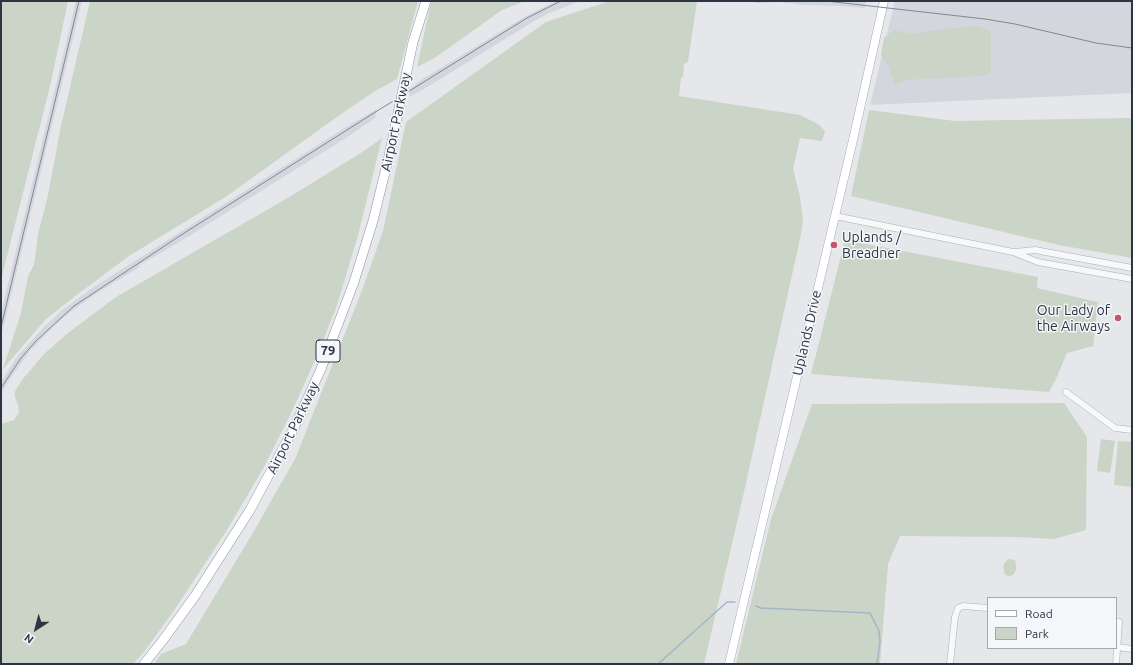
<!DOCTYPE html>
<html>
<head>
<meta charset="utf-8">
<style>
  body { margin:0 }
  #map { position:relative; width:1133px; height:665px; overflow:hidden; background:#e5e7eb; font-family:Ubuntu,sans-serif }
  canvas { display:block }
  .frame { position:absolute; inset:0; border:2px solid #2d3543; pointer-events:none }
  .legend { position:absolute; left:987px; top:597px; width:130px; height:52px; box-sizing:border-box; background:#f4f6f9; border:1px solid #a4a9b0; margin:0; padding:5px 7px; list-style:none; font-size:12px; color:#2d3543 }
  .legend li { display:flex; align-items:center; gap:8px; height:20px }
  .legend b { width:20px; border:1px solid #a4a9b0 }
  .north { position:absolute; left:16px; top:609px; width:40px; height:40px; -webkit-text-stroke:3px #f4f6f9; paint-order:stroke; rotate:216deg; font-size:11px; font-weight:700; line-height:16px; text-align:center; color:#2d3543 }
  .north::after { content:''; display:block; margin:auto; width:14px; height:18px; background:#2d3543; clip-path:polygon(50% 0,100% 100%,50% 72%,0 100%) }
</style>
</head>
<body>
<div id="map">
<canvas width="1133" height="665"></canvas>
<div class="frame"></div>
<ul class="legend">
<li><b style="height:5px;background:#fff"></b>Road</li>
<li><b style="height:11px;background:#cad4c7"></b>Park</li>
</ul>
<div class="north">N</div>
</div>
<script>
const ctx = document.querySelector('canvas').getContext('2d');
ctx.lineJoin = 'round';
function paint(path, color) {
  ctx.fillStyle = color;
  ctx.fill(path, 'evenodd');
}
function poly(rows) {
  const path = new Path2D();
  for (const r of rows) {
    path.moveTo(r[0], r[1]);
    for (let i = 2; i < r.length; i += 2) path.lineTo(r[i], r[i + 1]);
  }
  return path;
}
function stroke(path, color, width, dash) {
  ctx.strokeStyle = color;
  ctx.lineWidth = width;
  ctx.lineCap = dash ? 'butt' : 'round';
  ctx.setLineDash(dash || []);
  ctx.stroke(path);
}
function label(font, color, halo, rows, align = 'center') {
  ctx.font = font + ' Ubuntu,sans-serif';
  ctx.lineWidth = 3;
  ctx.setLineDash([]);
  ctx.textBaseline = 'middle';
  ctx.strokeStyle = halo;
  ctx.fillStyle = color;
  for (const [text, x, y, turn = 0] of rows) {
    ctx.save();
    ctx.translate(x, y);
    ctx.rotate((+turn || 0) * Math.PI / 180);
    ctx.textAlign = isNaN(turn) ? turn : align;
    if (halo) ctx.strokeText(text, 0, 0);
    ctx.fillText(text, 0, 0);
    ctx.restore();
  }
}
const built = poly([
  [76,1,82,1,1,337,1,313],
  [556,1,581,1,549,13,531,23,424,89,409,97,411,88,421,80,526,16],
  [755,1,857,1,866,2,865,8,839,6,804,5,779,2,757,3,755,3],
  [895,1,1132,1,1132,93,870,105],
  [377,109,375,118,346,138,181,241,140,265,138,268,100,291,73,310,54,326,30,351,14,373,1,393,1,382,16,358,42,329,62,310,91,289,202,218,351,124]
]);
const green = poly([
  [1,1,68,1,51,82,1,280],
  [90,1,418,1,397,79,375,91,341,114,227,196,129,256,82,291,46,319,3,369,21,313,28,276,34,265,38,234,48,195,61,126],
  [432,1,525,1,502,10,436,57,417,67,430,7],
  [617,1,697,1,688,62,684,64,683,77,681,78,679,96,800,115,818,124,825,131,822,141,800,138,793,169,800,197,803,221,800,239,742,501,704,664,154,664,161,654,186,644,254,531,295,459,361,293,383,231,406,122,546,22,607,2],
  [977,26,991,31,991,72,981,76,905,80,895,85,887,63,881,55,884,38,894,30,913,34,951,28],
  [869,110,955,121,1132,118,1132,258,1059,245,851,196],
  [382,138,357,239,336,308,319,351,295,405,264,467,227,530,175,609,144,652,133,664,1,664,1,424,14,420,19,413,18,405,15,397,15,391,22,380,44,354,68,333,116,297,291,196,364,151],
  [845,240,1038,277,1037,288,1098,302,1093,346,1067,353,1055,381,1049,392,811,374],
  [1064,403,1087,437,1086,530,1054,539,1018,537,900,536,888,564,880,664,736,664,771,519,812,404],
  [1101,439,1115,441,1110,473,1097,471],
  [1118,441,1132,442,1132,487,1114,485],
  [1009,559,1015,560,1016,564,1016,570,1013,575,1009,576,1005,575,1003,566,1006,561]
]);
const stream = poly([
  [756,606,761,608,870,613,879,631,880,642,877,664],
  [658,664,727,602,735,602]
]);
const minor = poly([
  [835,216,1013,252,1038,262,1132,279],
  [1015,252,1035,250,1132,268],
  [1066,392,1115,428,1132,430],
  [1117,647,1132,649],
  [950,664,955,617,958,608,963,606,988,608],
  [1116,664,1119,622,1116,622]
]);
const major = poly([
  [729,664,853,140,884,1]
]);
const highway = poly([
  [144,664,163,640,195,596,250,510,294,428,321,369,354,282,373,221,389,156,413,42,426,1]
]);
const tram = poly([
  [826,1,985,19,1015,24,1096,43,1132,48],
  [1,327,79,1],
  [1,388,21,358,36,341,74,306,178,237,377,111,527,18,561,1]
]);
const markers = [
  [834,245,4,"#c55568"],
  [1118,318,4,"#c55568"]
];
const shields = [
  [328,351,24]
];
const shieldNames = [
  ["79",328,351]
];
const streetNames = [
  ["Airport Parkway",396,122,-78],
  ["Uplands Drive",807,333,-77],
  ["Airport Parkway",293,428,-64]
];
const poiNames = [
  ["Uplands /",842,237],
  ["Breadner",842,253],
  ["Our Lady of",1110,310,"right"],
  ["the Airways",1110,326,"right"]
];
paint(built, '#d3d7dd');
paint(green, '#cad4c7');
stroke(stream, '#a3b6c8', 1.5);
stroke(minor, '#aaaeb5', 7);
stroke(major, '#a5acb6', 9);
stroke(highway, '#8d95a1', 10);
stroke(minor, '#f7f8fa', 6);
stroke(major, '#fff', 8);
stroke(highway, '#fff', 9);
stroke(tram, '#7f8794', 1);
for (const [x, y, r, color] of markers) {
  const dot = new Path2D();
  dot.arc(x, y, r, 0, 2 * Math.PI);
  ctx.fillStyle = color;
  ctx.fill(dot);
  stroke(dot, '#f4f6f9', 1.5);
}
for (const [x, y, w] of shields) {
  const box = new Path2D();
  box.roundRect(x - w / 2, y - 11, w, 22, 3);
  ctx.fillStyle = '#f4f6f9';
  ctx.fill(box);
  stroke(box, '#2d3543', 1);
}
label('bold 13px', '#2d3543', null, shieldNames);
label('14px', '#2d3543', '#f4f6f9', streetNames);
label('14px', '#2d3543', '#f4f6f9', poiNames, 'left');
</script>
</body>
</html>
